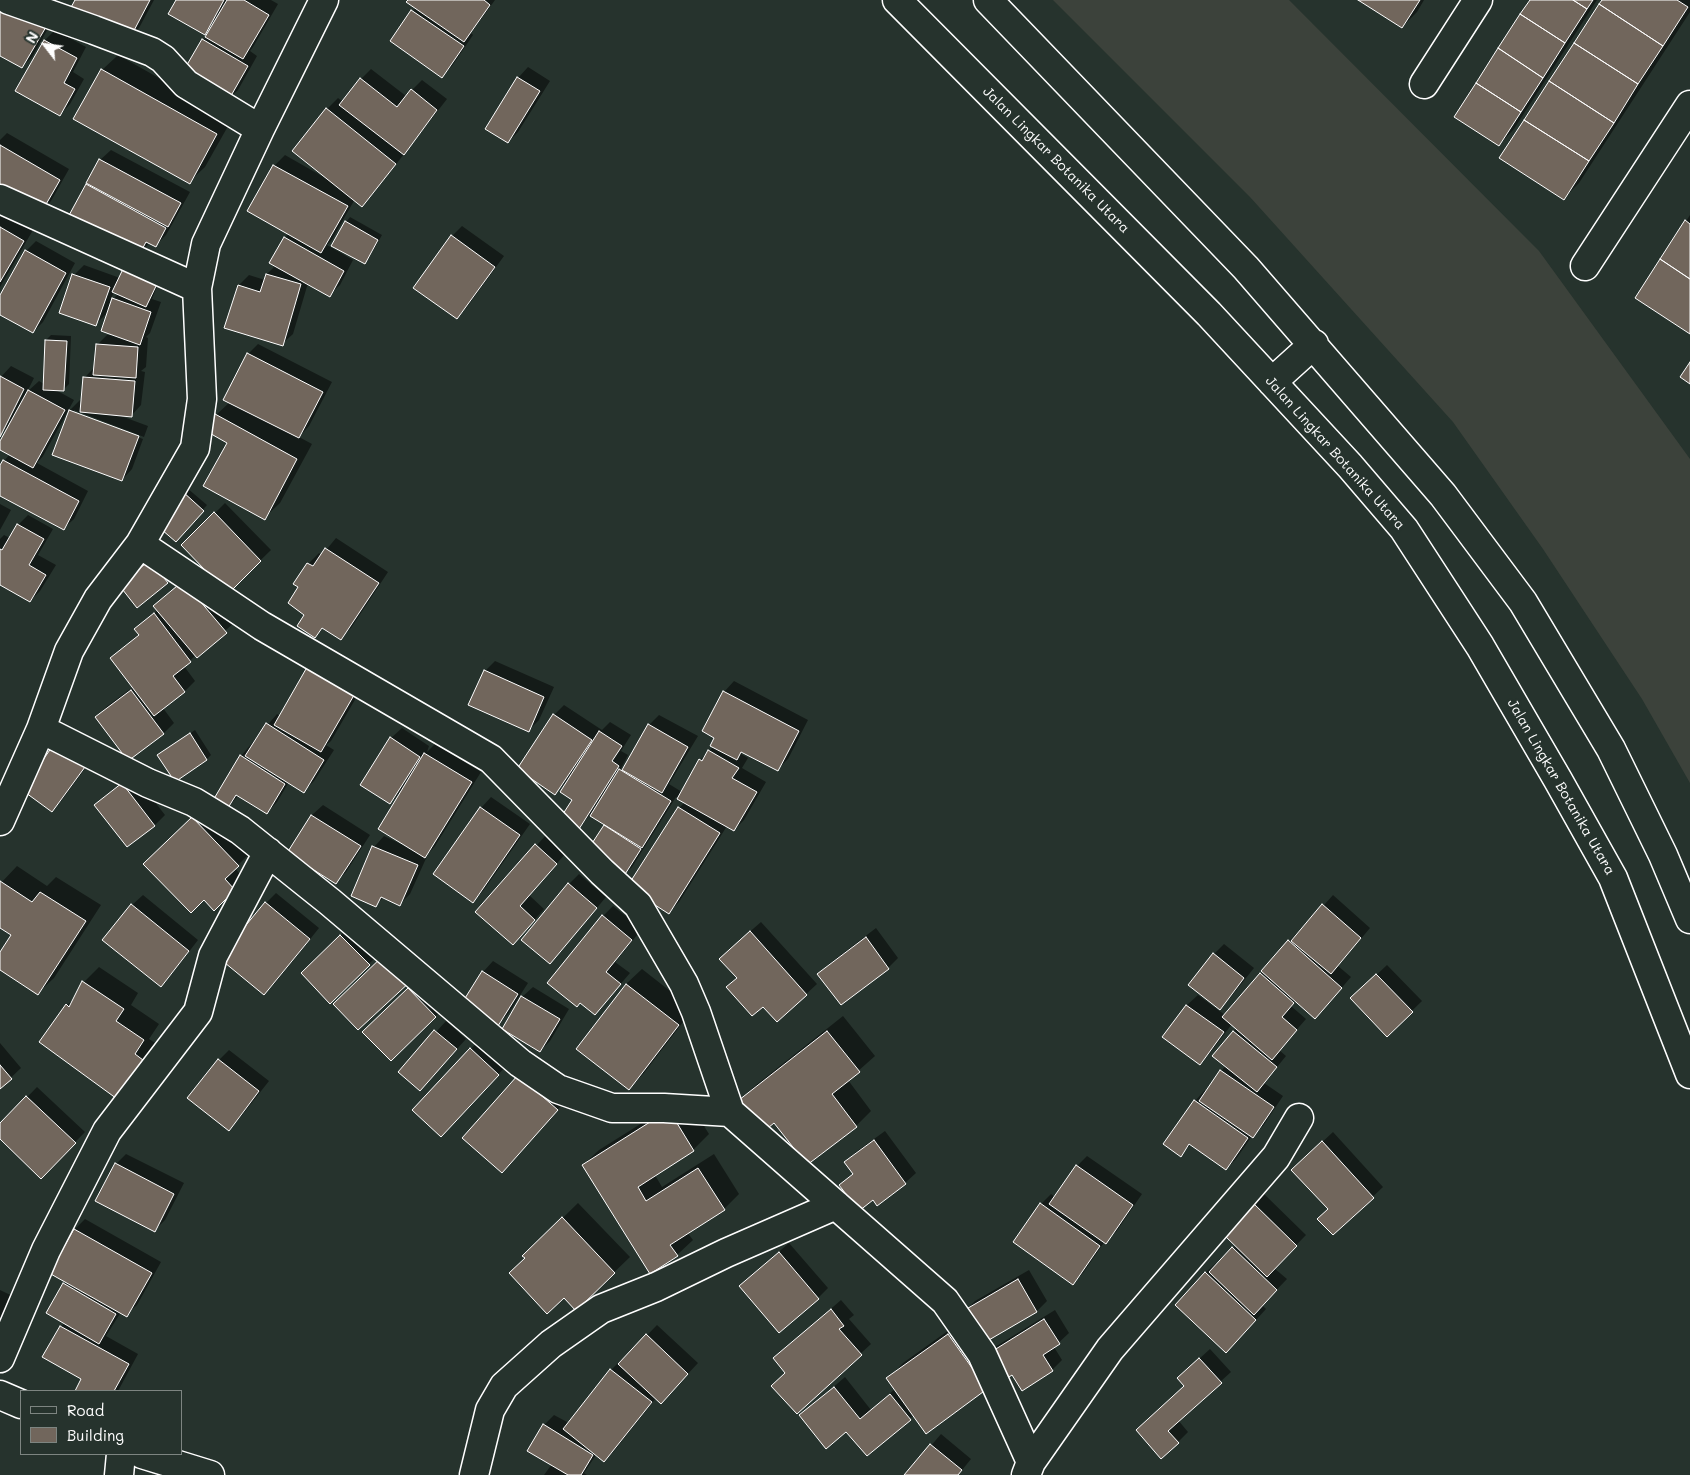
<!DOCTYPE html>
<html>
<head>
<meta charset="utf-8">
<style>
  body { margin:0 }
  #map { position:relative; width:1690px; height:1475px; overflow:hidden; background:#26332d; font-family:Mali,sans-serif }
  canvas { display:block }
  .legend { position:absolute; left:20px; top:1390px; width:162px; height:65px; box-sizing:border-box; background:#26332d; border:1px solid #7d8581; margin:0; padding:6px 9px; list-style:none; font-size:15px; color:#fff }
  .legend li { display:flex; align-items:center; gap:10px; height:25px }
  .legend b { width:25px; border:1px solid #7d8581 }
  .north { position:absolute; left:20px; top:20px; width:50px; height:50px; -webkit-text-stroke:4px #26332d; paint-order:stroke; rotate:300deg; font-size:14px; font-weight:700; line-height:20px; text-align:center; color:#fff }
  .north::after { content:''; display:block; margin:auto; width:18px; height:22px; background:#fff; clip-path:polygon(50% 0,100% 100%,50% 72%,0 100%) }
</style>
</head>
<body>
<div id="map">
<canvas width="1690" height="1475"></canvas>
<ul class="legend">
<li><b style="height:6px;background:#26332d"></b>Road</li>
<li><b style="height:14px;background:#71665c"></b>Building</li>
</ul>
<div class="north">N</div>
</div>
<script>
const ctx = document.querySelector('canvas').getContext('2d');
ctx.lineJoin = 'round';
function paint(path, color) {
  ctx.fillStyle = color;
  ctx.fill(path, 'evenodd');
}
function poly(rows) {
  const path = new Path2D();
  for (const r of rows) {
    path.moveTo(r[0], r[1]);
    for (let i = 2; i < r.length; i += 2) path.lineTo(r[i], r[i + 1]);
  }
  return path;
}
function stroke(path, color, width, dash) {
  ctx.strokeStyle = color;
  ctx.lineWidth = width;
  ctx.lineCap = dash ? 'butt' : 'round';
  ctx.setLineDash(dash || []);
  ctx.stroke(path);
}
function label(font, color, halo, rows, align = 'center') {
  ctx.font = font + ' Mali,sans-serif';
  ctx.lineWidth = 5;
  ctx.setLineDash([]);
  ctx.textBaseline = 'middle';
  ctx.strokeStyle = halo;
  ctx.fillStyle = color;
  for (const [text, x, y, turn = 0] of rows) {
    ctx.save();
    ctx.translate(x, y);
    ctx.rotate((+turn || 0) * Math.PI / 180);
    ctx.textAlign = isNaN(turn) ? turn : align;
    if (halo) ctx.strokeText(text, 0, 0);
    ctx.fillText(text, 0, 0);
    ctx.restore();
  }
}
const built = poly([
  [1053,0,1289,0,1539,251,1690,459,1690,783,1642,699,1543,549,1453,422,1250,197]
]);
const shadow = poly([
  [77,0,154,0,139,28,128,38],
  [177,0,271,0,278,4,253,47,250,51,257,56,238,90,227,100,203,40,209,34,213,25,205,33],
  [409,0,495,0,471,33,473,35,452,66,442,76,391,41,416,7],
  [1360,0,1424,0,1417,12,1402,27],
  [1531,0,1597,0,1514,129,1499,145],
  [1603,0,1690,0,1690,12,1579,183,1564,198],
  [55,16,32,57,22,67,0,54],
  [55,30,86,47,73,72,84,79,70,104,60,115,17,91,45,40],
  [118,55,232,119,205,167,189,182,102,70],
  [528,67,550,81,518,132,508,142,486,128,518,78],
  [371,69,406,96,422,80,447,99,372,195,362,205,355,199,331,241,327,245,353,260,340,285,329,295,308,283,293,334,282,344,239,285,249,275,265,280,267,274,276,265,285,238,289,233,249,211,274,166,285,155,327,179,328,178,294,151,327,109,338,98,343,102,361,79],
  [7,133,69,169,51,201,41,212,0,188,0,140],
  [111,150,190,192,166,235,156,245,150,242,138,256,87,185,100,160],
  [0,211,33,230,0,287],
  [1690,215,1690,332,1636,298],
  [350,217,382,235,369,258,364,263,346,222],
  [462,226,504,256,467,307,457,317,452,236],
  [36,241,75,263,43,322,33,332,0,313,0,298,26,251],
  [84,265,120,278,160,279,152,299,161,302,150,333,146,337,148,338,146,367,141,371,145,372,141,405,131,416,121,416,148,426,144,437,74,410,74,413,143,439,132,469,122,480,69,411,80,400,82,401,84,378,95,367,97,345,107,335,114,335,109,311,95,325,74,275],
  [114,291,119,293,110,302],
  [51,335,71,336,69,384,64,389,54,389,74,400,43,456,37,463,88,491,74,519,63,529,0,495,0,468,4,461,10,454,0,449,0,444,8,427,0,435,0,378,11,366,34,378,27,392,39,381,44,384,46,340],
  [258,344,332,382,309,426,299,437,312,444,280,503,264,518,216,415,230,402,248,354],
  [187,488,207,505,180,536,156,523],
  [225,503,271,550,228,592,183,545],
  [0,504,11,510,0,530],
  [28,515,53,529,38,555,56,565,40,591,30,601,0,584,0,539,4,535,10,538,18,525],
  [336,538,388,572,351,628,341,638,324,627,315,636,306,615,300,587,295,584,308,564,319,553,322,555],
  [193,572,236,621,197,656,196,655,184,666,195,681,185,691,163,708,174,723,164,733,128,760,96,718,106,707,133,687,111,658,139,634,136,629,158,610,155,606],
  [495,661,554,687,539,720,529,730,485,671],
  [367,679,331,741,326,745,334,750,314,781,304,791,289,782,277,802,267,813,239,795,226,809,241,756,277,714,281,716],
  [734,681,808,720,788,759,777,770,743,752,741,754,748,758,742,768,766,782,744,820,734,830,727,826,679,902,669,912,679,808,685,802,676,797,632,867,622,877,586,854,605,824,590,815,579,827,574,800,567,781,555,793,554,715,564,705,602,730,610,722,631,735,621,751,628,755,619,772,626,764,649,725,659,715,698,736,669,784,682,792,700,760,714,746,724,692],
  [402,728,429,746,427,752,435,744,481,772,435,846,428,854,410,894,400,904,384,897,376,905,374,847,384,836,403,845,404,843,401,792,390,803,391,738],
  [195,730,211,755,207,759,159,755],
  [94,756,62,800,52,810,23,789],
  [133,774,165,815,155,825,128,846,96,805,106,795],
  [491,797,530,824,483,891,473,901,435,874,481,808],
  [323,805,370,835,346,872,336,882,289,852,312,815],
  [203,808,248,855,235,868,244,879,214,909,204,898,145,864],
  [546,835,566,853,529,895,544,909,523,933,477,912],
  [17,866,47,886,56,877,101,905,54,978,38,993,0,969,0,955,13,935,0,926,0,884],
  [579,874,606,897,560,952,569,884],
  [276,893,319,928,275,983,264,993,266,903],
  [143,895,198,940,171,975,160,985,132,905],
  [1333,895,1370,928,1338,966,1351,977,1325,1007,1296,1000,1291,1006,1306,1019,1279,1050,1286,1056,1264,1083,1283,1096,1263,1126,1252,1136,1236,1159,1226,1169,1191,1144,1180,1155,1195,1101,1205,1090,1206,1091,1226,1065,1233,1031,1237,1028,1232,1024,1210,1053,1200,1064,1164,1037,1187,1005,1198,995,1225,1015,1289,941,1299,931,1300,932],
  [613,906,642,929,615,962,630,973,595,1014,603,916],
  [761,922,817,984,777,1021,763,1005,728,987,738,977,731,948],
  [351,925,379,954,330,1002,302,973],
  [876,928,898,958,888,968,819,974,829,964],
  [1224,944,1254,968,1230,998,1220,1008,1214,954],
  [493,961,528,983,508,1014,498,1024,483,972],
  [1387,965,1422,1001,1387,1035,1352,998],
  [99,967,138,993,131,1005,159,1024,149,1039,166,1050,139,1087,67,1005,76,997,84,982],
  [642,969,693,1009,644,1073,629,1089,626,984],
  [419,978,446,1006,391,1060,364,1032],
  [533,987,569,1009,550,1041,540,1051,522,997],
  [843,1016,875,1056,848,1080,871,1111,856,1126,775,1121,740,1100,756,1085],
  [446,1021,466,1039,420,1090,400,1072],
  [481,1038,508,1064,451,1125,471,1049],
  [0,1043,21,1068,0,1088],
  [229,1050,269,1081,239,1119,229,1129,219,1060],
  [519,1076,567,1099,512,1161],
  [37,1087,85,1132,41,1177,0,1137,0,1125],
  [685,1096,709,1134,693,1150,655,1175,662,1187,714,1154,739,1194,724,1209,687,1232,693,1240,677,1255,583,1165,599,1150],
  [885,1131,916,1173,905,1183,878,1204,874,1198,841,1185,854,1173,846,1162,856,1152],
  [1333,1132,1383,1187,1333,1234,1329,1209,1303,1160],
  [126,1154,184,1183,165,1220,155,1230,116,1164],
  [1087,1156,1142,1194,1116,1232,1105,1241,1083,1273,1073,1283,1041,1204,1051,1194,1055,1197,1077,1166],
  [1262,1192,1306,1235,1274,1268,1287,1279,1262,1305,1266,1309,1237,1341,1205,1273,1216,1263,1217,1265,1236,1245,1223,1232],
  [578,1203,630,1257,576,1309,524,1256],
  [85,1219,161,1262,137,1305,126,1315,121,1312,106,1336,138,1354,118,1391,76,1391,83,1379,61,1327,65,1322,64,1284,67,1281,50,1272,75,1229],
  [789,1243,828,1288,818,1298,751,1276],
  [1029,1270,1047,1301,1037,1311,965,1311,975,1301],
  [0,1290,21,1300,0,1345],
  [841,1300,854,1315,849,1319,871,1344,797,1412,787,1373,774,1358],
  [1055,1310,1069,1333,1054,1347,1062,1360,1052,1370,1012,1373,914,1415,867,1454,847,1430,801,1415,845,1377,871,1410,895,1389,888,1379,903,1363,963,1320,988,1354,995,1347],
  [657,1325,698,1363,671,1392,656,1398,614,1451,604,1461,596,1455,584,1473,587,1475,544,1475,552,1464,544,1425,554,1415,569,1423,611,1370,622,1359,623,1360],
  [1210,1349,1231,1372,1178,1420,1188,1432,1178,1442,1137,1430,1186,1386,1189,1368],
  [941,1434,971,1459,958,1475,906,1475]
]);
const building = poly([
  [0,0,46,27,22,68,0,56,0,0],
  [75,0,150,0,129,40,69,11,75,0],
  [176,0,224,0,205,35,168,14,176,0],
  [227,0,244,0,269,15,243,59,205,37,227,0],
  [408,0,484,0,490,5,464,42,406,2,408,0],
  [1358,0,1420,0,1402,28,1358,0],
  [1530,0,1573,0,1587,9,1565,43,1520,14,1530,0],
  [1573,0,1593,0,1587,9,1573,0],
  [1602,0,1677,0,1688,7,1663,46,1599,4,1602,0],
  [1599,4,1663,46,1638,84,1574,43,1599,4],
  [411,10,464,46,442,78,390,41,411,10],
  [1520,14,1565,43,1543,78,1498,48,1520,14],
  [202,39,248,66,228,101,181,75,202,39],
  [44,40,77,58,64,83,75,89,60,116,15,91,44,40],
  [1574,43,1638,84,1614,123,1549,81,1574,43],
  [1498,48,1543,78,1521,112,1476,83,1498,48],
  [101,69,217,134,190,184,73,119,101,69],
  [517,77,540,91,508,143,485,129,517,77],
  [360,78,397,107,411,89,437,110,404,155,339,105,360,78],
  [1549,81,1614,123,1589,161,1524,120,1549,81],
  [1476,83,1521,112,1499,146,1454,117,1476,83],
  [326,108,396,164,362,207,292,151,326,108],
  [1524,120,1589,161,1564,200,1499,158,1524,120],
  [0,145,60,180,41,213,0,190,0,145],
  [99,159,181,203,168,227,86,183,99,159],
  [273,165,348,206,321,253,247,211,273,165],
  [86,184,166,228,156,247,146,242,138,257,67,219,86,184],
  [1685,220,1690,224,1690,279,1660,259,1685,220],
  [345,221,378,240,365,264,331,246,345,221],
  [0,227,24,241,0,282,0,227],
  [451,235,495,267,457,319,413,288,451,235],
  [284,237,344,271,330,297,269,263,284,237],
  [25,250,66,273,33,333,0,315,0,295,25,250],
  [1660,259,1690,279,1690,334,1635,298,1660,259],
  [123,269,157,284,146,307,112,292,123,269],
  [72,274,110,287,96,326,59,313,72,274],
  [266,274,301,284,283,346,224,328,238,285,260,292,266,274],
  [112,298,151,312,140,345,101,331,112,298],
  [45,340,67,341,64,391,43,390,45,340],
  [96,344,138,347,136,378,93,375,96,344],
  [247,353,323,392,299,438,223,400,247,353],
  [1690,362,1690,384,1680,377,1690,362],
  [0,376,24,389,0,437,0,376],
  [83,377,135,381,132,417,80,412,83,377],
  [28,390,65,410,33,468,0,450,0,441,28,390],
  [69,410,139,436,122,481,52,455,69,410],
  [215,414,297,459,265,520,203,486,227,443,206,431,215,414],
  [3,460,79,501,64,530,0,496,0,465,3,460],
  [182,491,204,511,176,542,154,523,182,491],
  [214,512,261,561,228,594,181,545,214,512],
  [17,524,44,539,29,565,46,575,30,602,0,585,0,549,2,550,17,524],
  [325,548,379,583,341,640,322,628,315,638,297,626,304,615,288,603,298,587,293,584,307,563,313,566,325,548],
  [150,560,168,583,137,608,119,585,150,560],
  [183,581,227,633,197,658,153,606,183,581],
  [154,613,191,662,173,676,185,692,154,716,110,658,139,635,134,629,154,613],
  [310,662,357,690,321,752,274,725,310,662],
  [484,670,544,697,529,732,468,705,484,670],
  [131,690,164,734,128,761,95,717,131,690],
  [723,691,799,731,778,771,741,752,737,760,710,746,714,738,702,731,723,691],
  [553,714,592,740,555,795,517,769,553,714],
  [266,723,324,760,304,793,245,756,266,723],
  [648,724,688,747,662,793,622,770,648,724],
  [599,731,622,746,612,761,619,766,579,829,561,817,572,800,560,792,599,731],
  [190,733,207,760,175,782,157,755,190,733],
  [390,737,420,757,390,804,360,785,390,737],
  [54,744,85,767,52,812,22,790,54,744],
  [708,750,739,768,732,778,757,792,734,831,677,799,699,759,702,761,708,750],
  [424,753,472,782,425,858,378,829,424,753],
  [240,755,285,784,267,814,236,795,226,811,212,802,240,755],
  [619,769,671,801,642,848,590,816,619,769],
  [122,783,155,826,127,847,94,805,122,783],
  [480,807,520,835,473,903,433,874,480,807],
  [678,807,720,833,669,914,627,887,678,807],
  [311,815,361,846,336,884,287,853,311,815],
  [192,817,239,866,225,879,235,890,214,911,204,900,191,913,143,864,192,817],
  [604,825,641,849,622,879,585,854,604,825],
  [535,844,557,864,520,906,535,920,513,945,475,912,535,844],
  [372,846,418,865,400,906,381,897,376,907,351,896,372,846],
  [0,881,32,902,40,892,86,921,38,995,0,970,0,952,11,935,0,928,0,881],
  [568,883,597,908,550,964,521,940,568,883],
  [265,902,310,939,264,995,219,958,265,902],
  [131,904,189,951,161,987,102,940,131,904],
  [1322,904,1361,938,1331,974,1291,941,1322,904],
  [602,915,632,940,606,972,621,984,595,1015,580,1003,577,1007,547,983,602,915],
  [750,931,807,995,777,1022,763,1007,752,1016,726,987,737,978,719,959,750,931],
  [340,935,370,965,330,1004,301,973,340,935],
  [866,937,889,969,841,1005,817,974,866,937],
  [1288,940,1342,988,1315,1019,1261,971,1288,940],
  [386,953,412,980,358,1030,333,1004,386,953],
  [1213,953,1244,978,1220,1010,1188,985,1213,953],
  [482,971,518,994,498,1026,462,1003,482,971],
  [1260,973,1294,1003,1282,1017,1297,1030,1272,1060,1222,1017,1260,973],
  [1376,974,1413,1012,1387,1037,1350,998,1376,974],
  [82,981,124,1009,116,1021,144,1040,135,1054,151,1066,124,1104,39,1042,66,1004,69,1007,82,981],
  [626,984,679,1025,629,1090,576,1049,626,984],
  [408,988,436,1017,391,1061,362,1032,408,988],
  [521,996,560,1019,540,1052,502,1029,521,996],
  [1186,1005,1224,1032,1200,1065,1162,1037,1186,1005],
  [434,1030,457,1049,420,1091,398,1072,434,1030],
  [827,1031,860,1072,832,1094,857,1127,807,1165,774,1123,763,1132,739,1100,827,1031],
  [1233,1031,1277,1067,1257,1092,1212,1056,1233,1031],
  [470,1048,499,1075,441,1137,412,1110,470,1048],
  [218,1059,259,1091,229,1131,187,1098,218,1059],
  [0,1065,12,1079,0,1089,0,1065],
  [1220,1070,1274,1107,1253,1138,1199,1101,1220,1070],
  [518,1075,558,1110,502,1173,462,1138,518,1075],
  [26,1096,76,1143,41,1179,0,1139,0,1123,26,1096],
  [1194,1100,1248,1138,1226,1170,1189,1144,1181,1157,1163,1144,1194,1100],
  [669,1110,694,1151,638,1187,646,1201,698,1168,725,1210,670,1245,678,1256,650,1274,582,1165,669,1110],
  [874,1140,906,1184,877,1206,873,1200,859,1211,839,1185,853,1174,844,1162,874,1140],
  [1322,1141,1374,1198,1333,1235,1317,1219,1328,1209,1291,1170,1322,1141],
  [115,1163,174,1194,155,1232,95,1201,115,1163],
  [1076,1165,1133,1205,1106,1244,1049,1204,1076,1165],
  [1251,1201,1297,1246,1267,1277,1221,1232,1251,1201],
  [1040,1203,1100,1246,1073,1285,1013,1242,1040,1203],
  [562,1217,615,1273,576,1311,564,1298,547,1314,509,1273,525,1258,522,1256,562,1217],
  [74,1229,152,1273,127,1317,49,1273,74,1229],
  [1232,1247,1277,1290,1254,1315,1209,1272,1232,1247],
  [779,1252,819,1299,779,1333,739,1286,779,1252],
  [1205,1272,1256,1320,1226,1353,1175,1305,1205,1272],
  [1018,1279,1037,1312,982,1344,963,1311,1018,1279],
  [63,1283,116,1314,99,1344,46,1313,63,1283],
  [831,1309,844,1326,839,1329,862,1355,797,1414,771,1386,785,1373,773,1358,831,1309],
  [1044,1319,1060,1344,1043,1355,1053,1371,1022,1391,1012,1375,1000,1383,983,1357,1044,1319],
  [60,1326,129,1364,114,1391,75,1391,81,1379,42,1357,60,1326],
  [646,1334,688,1374,661,1404,618,1364,646,1334],
  [948,1334,987,1389,926,1434,886,1378,948,1334],
  [1199,1358,1222,1383,1168,1431,1179,1443,1161,1459,1136,1430,1184,1386,1177,1378,1199,1358],
  [610,1369,652,1402,604,1462,563,1429,610,1369],
  [834,1387,860,1419,890,1394,911,1420,867,1456,846,1432,826,1449,799,1415,834,1387],
  [543,1424,593,1455,581,1475,568,1475,527,1451,543,1424],
  [930,1444,962,1470,958,1475,904,1475,930,1444]
]);
const minor = poly([
  [9,0,94,30,152,52,163,59,186,84,260,129],
  [1424,84,1478,0],
  [0,199,197,288],
  [1585,266,1690,105],
  [140,544,262,626,491,759,602,872,638,905,684,984,696,1012,730,1112],
  [41,729,148,783,194,802,240,830,330,902,520,1063,558,1089,612,1108,664,1108,730,1112,945,1301,982,1354,1031,1462],
  [0,821,41,729,69,651,98,599,140,544,195,448,202,399,197,288,206,244,260,129,324,0],
  [0,1358,46,1250,107,1131,198,1012,213,956,268,852],
  [0,1395,21,1404],
  [142,1454,210,1475],
  [119,1475,121,1454],
  [474,1475,490,1410,504,1386,551,1344,601,1309,656,1287,726,1253,836,1205],
  [1026,1475,1031,1462,1110,1349,1276,1157,1299,1118]
]);
const tertiary = poly([
  [897,0,1209,314,1350,466,1404,529,1480,646,1558,780,1613,878,1690,1074],
  [988,0,1246,268,1443,495,1523,602,1611,749,1663,855,1690,919],
  [1272,382,1314,344]
]);
const streetNames = [
  ["Jalan Lingkar Botanika Utara",1056,160,45],
  ["Jalan Lingkar Botanika Utara",1335,453,48],
  ["Jalan Lingkar Botanika Utara",1561,787,60]
];
paint(built, '#3c423b');
paint(shadow, '#0007');
paint(building, '#71665c');
stroke(building, '#fff', 1);
stroke(minor, '#fff', 31);
stroke(tertiary, '#fff', 31);
stroke(minor, '#26332d', 28);
stroke(tertiary, '#26332d', 28);
label('14px', '#fff', '#26332d', streetNames);
</script>
</body>
</html>
